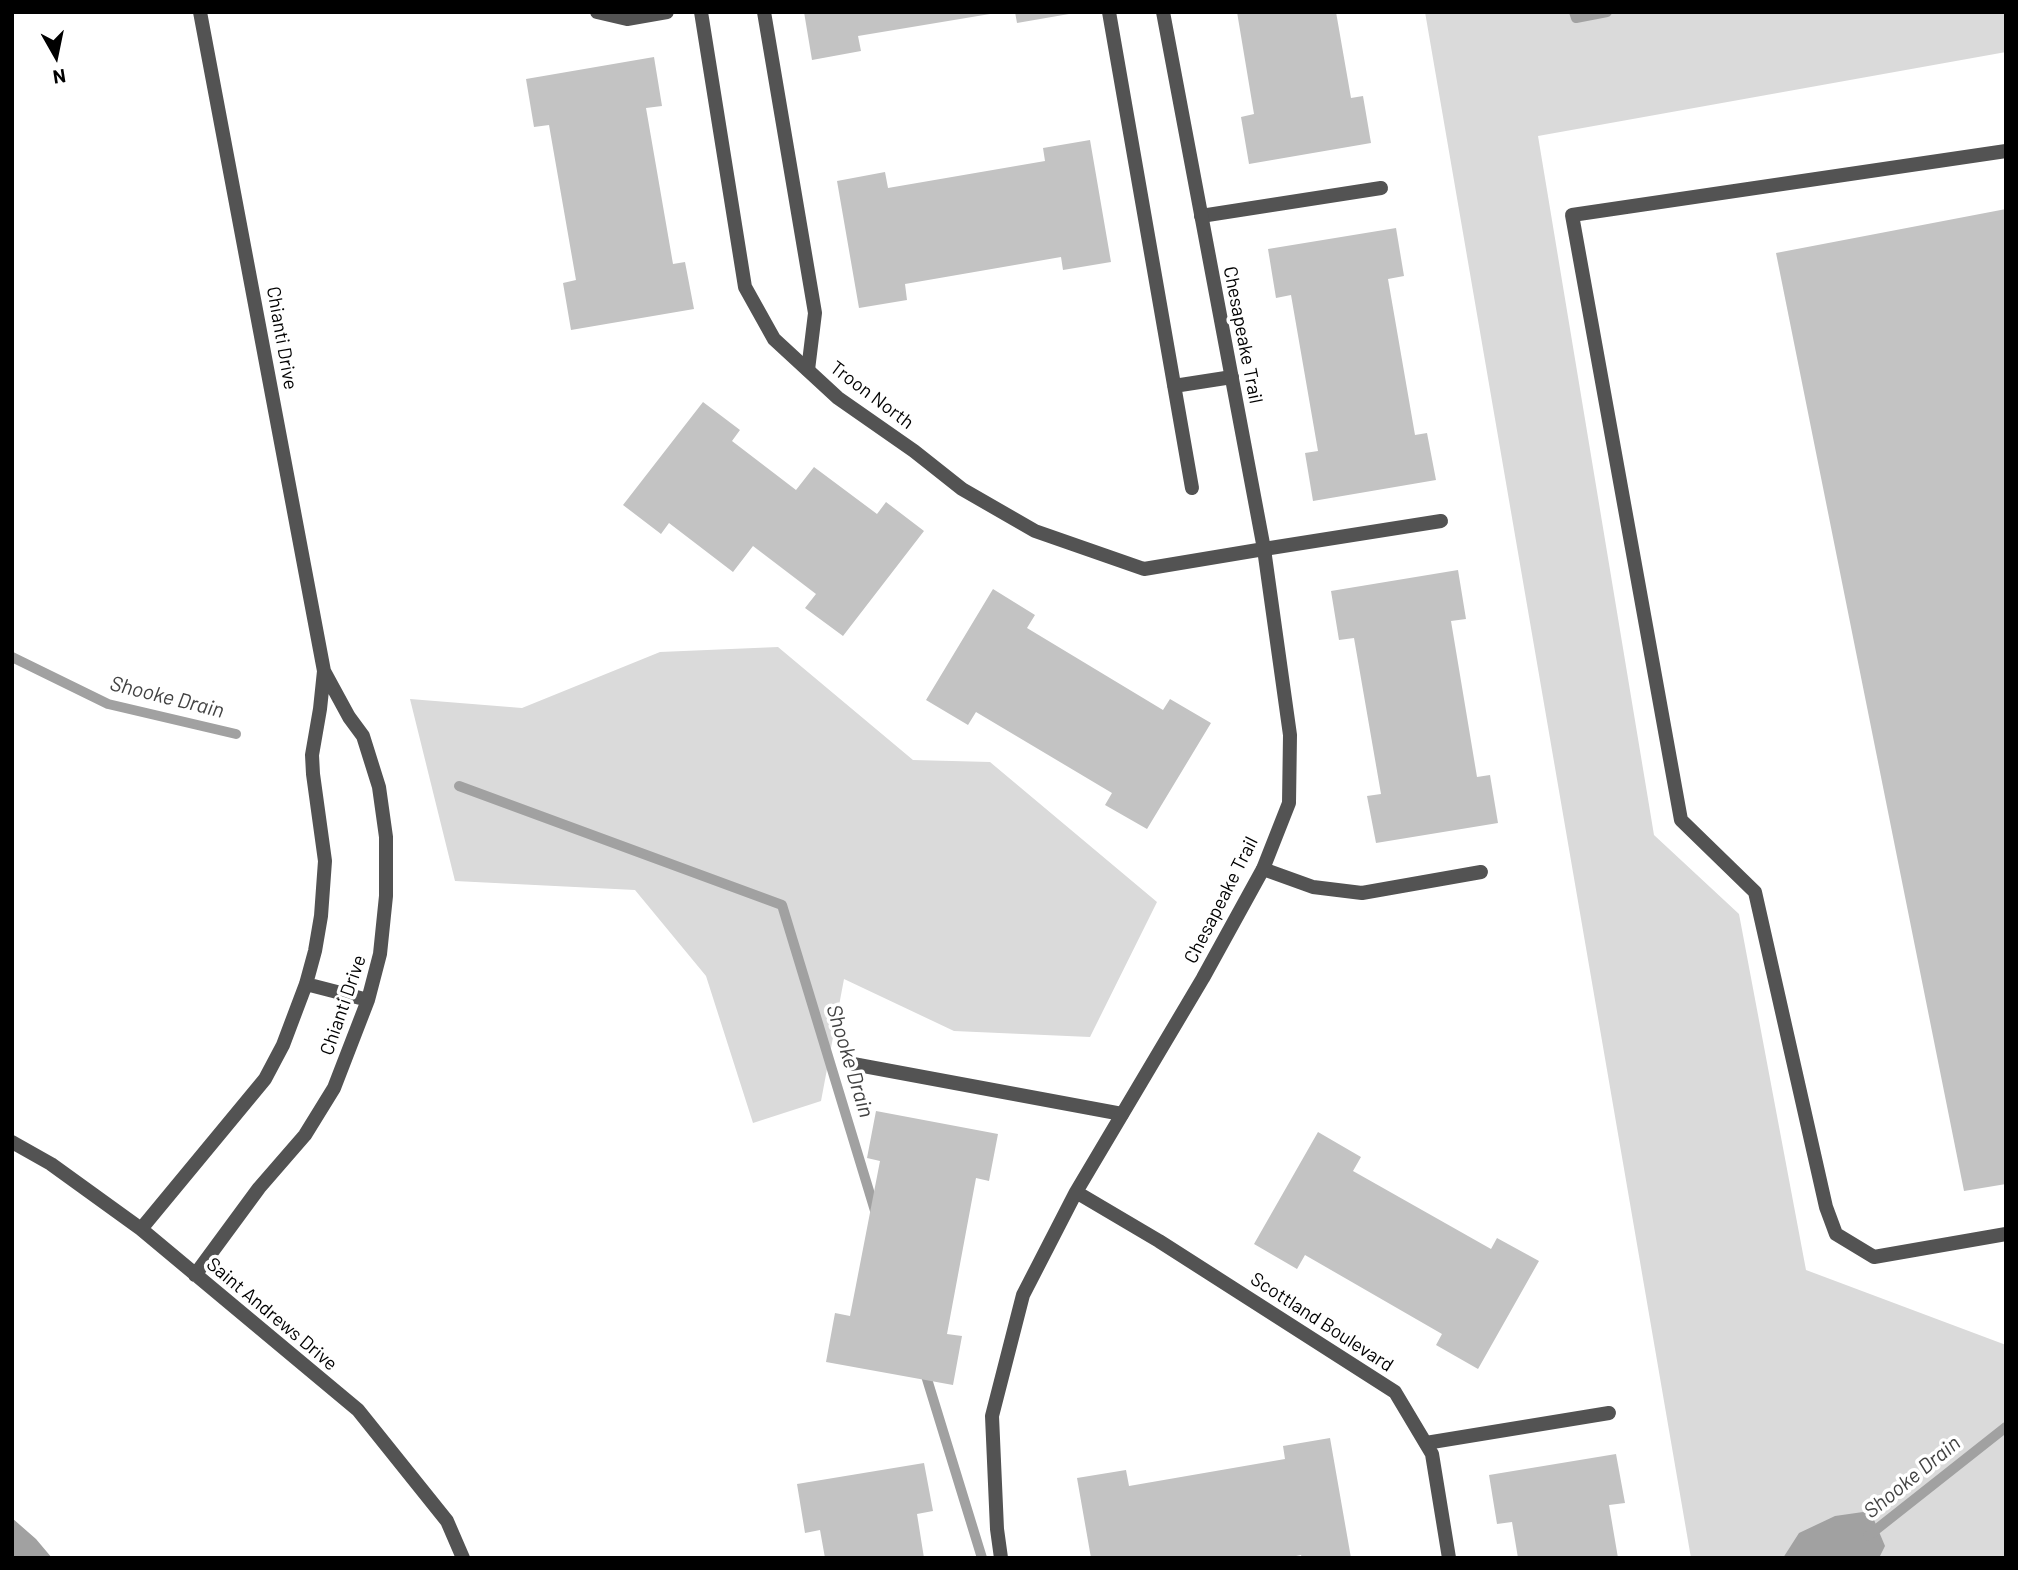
<!DOCTYPE html>
<html>
<head>
<meta charset="utf-8">
<style>
  body { margin:0 }
  #map { position:relative; width:2018px; height:1570px; overflow:hidden; background:#fff; font-family:Barlow,sans-serif }
  canvas { display:block }
  .frame { position:absolute; inset:0; border:14px solid #000; pointer-events:none }
  .north { position:absolute; left:21px; top:21px; width:70px; height:70px; -webkit-text-stroke:5px #fff; paint-order:stroke; rotate:171deg; font-size:19px; font-weight:700; line-height:28px; text-align:center; color:#000 }
  .north::after { content:''; display:block; margin:auto; width:24px; height:32px; background:#000; clip-path:polygon(50% 0,100% 100%,50% 72%,0 100%) }
</style>
</head>
<body>
<div id="map">
<canvas width="2018" height="1570"></canvas>
<div class="frame"></div>
<div class="north">N</div>
</div>
<script>
const ctx = document.querySelector('canvas').getContext('2d');
ctx.lineJoin = 'round';
function paint(path, color) {
  ctx.fillStyle = color;
  ctx.fill(path, 'evenodd');
}
function poly(rows) {
  const path = new Path2D();
  for (const r of rows) {
    path.moveTo(r[0], r[1]);
    for (let i = 2; i < r.length; i += 2) path.lineTo(r[i], r[i + 1]);
  }
  return path;
}
function stroke(path, color, width, dash) {
  ctx.strokeStyle = color;
  ctx.lineWidth = width;
  ctx.lineCap = dash ? 'butt' : 'round';
  ctx.setLineDash(dash || []);
  ctx.stroke(path);
}
function label(font, color, halo, rows, align = 'center') {
  ctx.font = font + ' Barlow,sans-serif';
  ctx.lineWidth = 7;
  ctx.setLineDash([]);
  ctx.textBaseline = 'middle';
  ctx.strokeStyle = halo;
  ctx.fillStyle = color;
  for (const [text, x, y, turn = 0] of rows) {
    ctx.save();
    ctx.translate(x, y);
    ctx.rotate((+turn || 0) * Math.PI / 180);
    ctx.textAlign = isNaN(turn) ? turn : align;
    if (halo) ctx.strokeText(text, 0, 0);
    ctx.fillText(text, 0, 0);
    ctx.restore();
  }
}
const green = poly([
  [1425,12,2006,12,2006,52,1538,136,1654,835,1739,914,1806,1270,2006,1345,2006,1558,1691,1558],
  [778,647,913,760,990,762,1157,902,1090,1037,954,1031,844,979,821,1101,753,1123,706,976,635,890,455,881,410,699,522,708,660,652]
]);
const water = poly([
  [1863,1512,1872,1515,1885,1546,1879,1558,1783,1558,1799,1533,1835,1516],
  [12,1518,36,1539,52,1558,12,1558]
]);
const stream = poly([
  [1574,12,1576,18,1607,12],
  [12,657,108,704,236,734],
  [459,786,782,905,876,1214],
  [923,1366,982,1558],
  [1868,1536,2006,1427]
]);
const building = poly([
  [804,12,989,12,990,14,858,36,861,51,812,60],
  [1015,12,1069,12,1069,14,1017,23],
  [1237,12,1336,12,1351,98,1363,96,1371,143,1249,164,1241,117,1254,114],
  [654,57,662,106,646,108,673,264,685,262,694,309,571,330,563,283,576,280,549,125,534,127,526,79],
  [1090,140,1111,262,1063,270,1061,257,905,284,907,300,859,308,837,181,885,172,888,188,1045,161,1043,148],
  [2006,209,2006,1184,1964,1191,1776,253],
  [1396,228,1404,276,1388,279,1415,435,1427,433,1436,480,1313,501,1305,453,1318,451,1291,295,1276,298,1268,249],
  [703,402,740,430,732,441,796,490,814,467,877,514,886,502,924,531,843,636,805,608,816,594,753,546,733,572,669,523,661,534,623,505],
  [1458,570,1466,619,1451,621,1477,777,1490,775,1498,823,1376,843,1367,796,1381,794,1354,638,1339,640,1331,591],
  [993,589,1035,615,1027,628,1163,710,1170,699,1211,723,1147,829,1105,805,1112,793,976,712,968,725,926,700],
  [876,1111,998,1134,989,1181,976,1178,947,1334,962,1336,953,1385,826,1362,835,1313,850,1316,880,1161,867,1158],
  [1318,1132,1361,1157,1353,1171,1491,1249,1497,1238,1539,1261,1478,1369,1436,1345,1442,1334,1305,1255,1297,1269,1254,1244],
  [1330,1438,1351,1558,1302,1558,1301,1555,1286,1558,1091,1558,1077,1478,1126,1470,1129,1486,1285,1459,1283,1446],
  [1616,1454,1625,1503,1609,1505,1618,1558,1518,1558,1512,1522,1497,1524,1489,1475],
  [924,1463,933,1511,917,1514,924,1558,825,1558,820,1530,805,1533,797,1484]
]);
const lane = poly([
  [597,12,627,19,667,12],
  [764,12,815,313,808,370],
  [1109,12,1192,488],
  [2006,151,1572,215,1681,820,1755,892,1826,1207,1836,1234,1874,1257,2006,1234],
  [1201,216,1381,188],
  [1174,386,1232,377],
  [1264,549,1441,521],
  [1263,869,1313,887,1362,893,1481,872],
  [853,1064,1122,1114],
  [1426,1443,1609,1413]
]);
const street = poly([
  [200,12,324,671],
  [701,12,745,287,774,339,838,398,914,451,962,489,1035,531,1144,569,1264,549],
  [306,984,368,1000],
  [12,1142,51,1164,141,1229,358,1410,447,1521,463,1558],
  [1076,1192,1159,1241,1395,1392,1432,1454,1449,1558],
  [141,1229,265,1079,283,1045,306,984,315,951,321,916,325,861,313,774,312,755,320,709,324,671,349,717,363,736,379,787,386,837,386,896,380,954,368,1000,334,1088,305,1135,259,1188,195,1275],
  [1001,1558,997,1529,992,1416,1023,1295,1076,1192,1203,978,1263,869,1289,803,1290,735,1264,549,1163,12]
]);
const streetNames = [
  ["Chesapeake Trail",1243,335,79],
  ["Chianti Drive",282,338,80],
  ["Troon North",872,395,37],
  ["Chesapeake Trail",1221,900,-63],
  ["Chianti Drive",343,1005,-71],
  ["Saint Andrews Drive",272,1314,40],
  ["Scottland Boulevard",1322,1322,33]
];
const waterNames = [
  ["Shooke Drain",167,697,14],
  ["Shooke Drain",850,1061,73],
  ["Shooke Drain",1912,1477,-39]
];
paint(green, '#dadada');
paint(water, '#a1a1a1');
stroke(stream, '#a1a1a1', 10);
paint(building, '#c3c3c3');
stroke(lane, '#535353', 14);
stroke(street, '#535353', 14);
label('19px', '#000', '#fff', streetNames);
label('italic 21px', '#424242', '#fff', waterNames);
</script>
</body>
</html>
